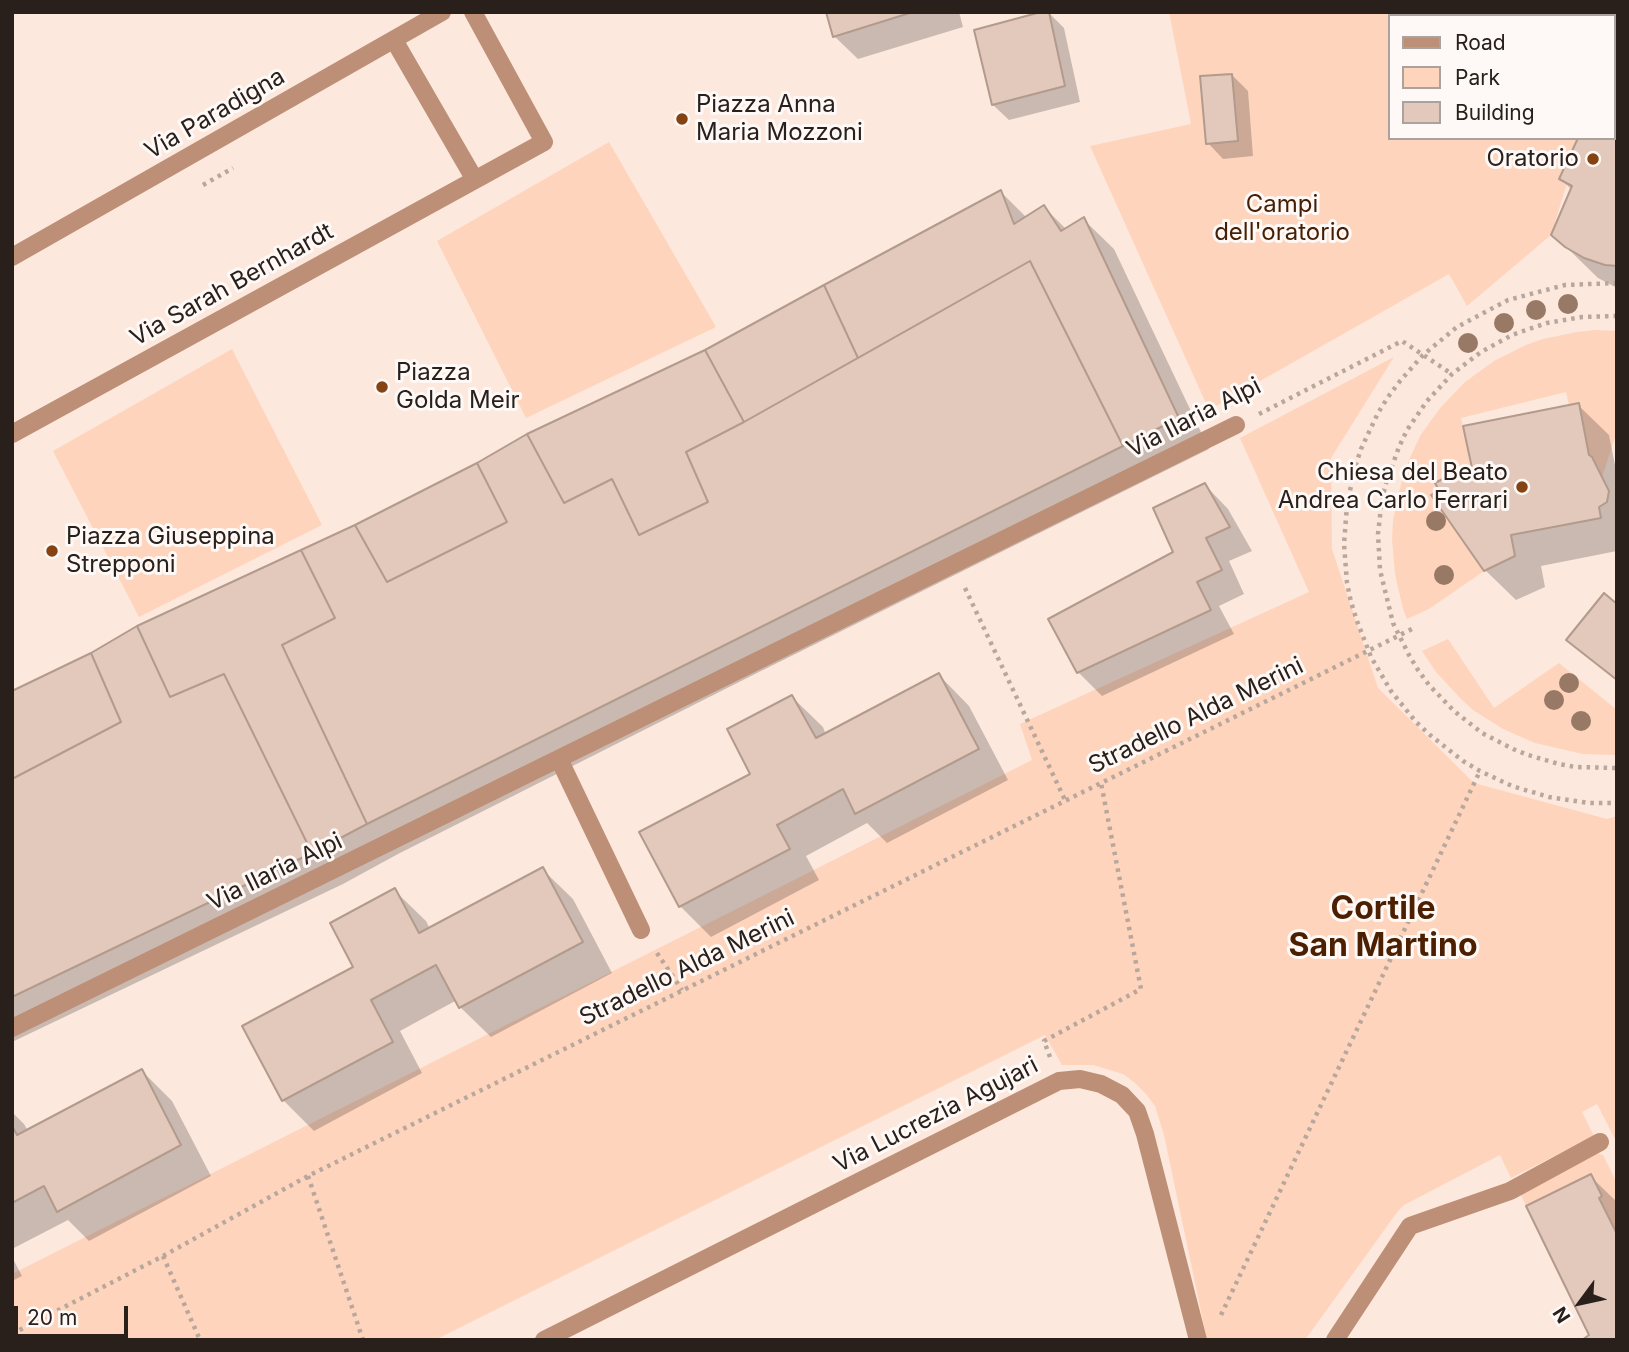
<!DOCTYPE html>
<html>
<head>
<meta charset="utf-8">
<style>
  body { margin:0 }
  #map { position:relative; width:1629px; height:1352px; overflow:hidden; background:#fde8dd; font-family:Inter,sans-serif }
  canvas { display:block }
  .frame { position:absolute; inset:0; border:14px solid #29201b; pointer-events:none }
  .legend { position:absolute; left:1388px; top:14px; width:228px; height:126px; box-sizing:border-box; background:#fef9f6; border:2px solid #a9a29e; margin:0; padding:9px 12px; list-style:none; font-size:21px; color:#29201b }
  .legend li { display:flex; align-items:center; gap:14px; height:35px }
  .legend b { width:35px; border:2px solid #a9a29e }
  .north { position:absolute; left:1545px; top:1268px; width:70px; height:70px; -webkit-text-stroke:5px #fef9f6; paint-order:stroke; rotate:237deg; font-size:19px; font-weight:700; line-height:28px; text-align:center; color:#29201b }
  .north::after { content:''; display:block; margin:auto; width:24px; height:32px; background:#29201b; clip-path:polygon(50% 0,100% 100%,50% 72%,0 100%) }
  .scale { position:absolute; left:14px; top:1306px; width:114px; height:32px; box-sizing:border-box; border:4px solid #29201b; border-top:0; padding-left:9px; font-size:21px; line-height:24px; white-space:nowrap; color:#29201b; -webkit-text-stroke:5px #fef9f6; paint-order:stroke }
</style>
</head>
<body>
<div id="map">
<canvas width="1629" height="1352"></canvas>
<div class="frame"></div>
<ul class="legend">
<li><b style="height:9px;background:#bd8f76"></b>Road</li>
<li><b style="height:19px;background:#ffd4bc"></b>Park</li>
<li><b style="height:19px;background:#e3c9bb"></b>Building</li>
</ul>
<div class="north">N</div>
<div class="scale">20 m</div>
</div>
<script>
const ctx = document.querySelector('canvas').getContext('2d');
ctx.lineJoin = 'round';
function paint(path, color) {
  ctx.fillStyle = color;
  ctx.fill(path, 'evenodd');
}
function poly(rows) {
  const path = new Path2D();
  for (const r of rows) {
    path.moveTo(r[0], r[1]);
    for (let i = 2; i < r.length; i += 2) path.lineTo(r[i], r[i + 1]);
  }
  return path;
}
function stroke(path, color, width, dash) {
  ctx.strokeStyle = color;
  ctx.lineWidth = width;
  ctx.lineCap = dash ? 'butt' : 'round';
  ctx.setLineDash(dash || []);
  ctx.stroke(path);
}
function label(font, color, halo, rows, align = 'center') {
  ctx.font = font + ' Inter,sans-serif';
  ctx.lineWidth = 6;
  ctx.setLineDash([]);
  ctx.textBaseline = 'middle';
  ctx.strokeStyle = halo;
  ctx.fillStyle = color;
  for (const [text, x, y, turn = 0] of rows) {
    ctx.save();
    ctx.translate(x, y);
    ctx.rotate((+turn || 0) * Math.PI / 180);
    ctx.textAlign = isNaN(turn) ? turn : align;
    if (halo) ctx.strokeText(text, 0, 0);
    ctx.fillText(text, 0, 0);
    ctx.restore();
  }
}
const green = poly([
  [1169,12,1617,12,1617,82,1613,86,1613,16,1389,16,1389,138,1581,138,1551,235,1467,306,1449,274,1209,410,1090,146,1191,124],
  [609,142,716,327,526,418,437,241],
  [1595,330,1617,331,1617,432,1602,477,1592,457,1589,455,1579,403,1569,405,1566,392,1461,418,1472,468,1452,474,1435,483,1439,490,1431,496,1484,571,1429,609,1407,619,1403,609,1395,574,1392,539,1393,521,1396,504,1405,469,1420,436,1430,422,1441,407,1465,382,1494,361,1526,345,1543,339,1577,332],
  [232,349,322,525,139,617,53,451],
  [1394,357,1331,458,1332,549,1378,688,1474,783,1607,819,1617,816,1617,1143,1597,1104,1582,1112,1594,1136,1511,1178,1500,1155,1404,1205,1398,1211,1305,1340,1207,1340,1164,1135,1155,1106,1146,1094,1135,1083,1123,1074,1093,1065,1062,1065,1045,1035,435,1340,12,1340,12,1274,1032,760,1020,724,1309,592,1240,438],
  [1448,639,1494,708,1559,663,1617,710,1617,755,1583,754,1535,743,1503,729,1473,710,1460,698,1436,672,1422,651],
  [1596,1153,1603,1155,1617,1183,1617,1234,1599,1198,1602,1196,1591,1174,1526,1206,1519,1191]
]);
const shadow = poly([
  [828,12,959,12,963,27,858,59,834,36],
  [1048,12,1064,28,1080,102,1009,120,993,105],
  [1232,75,1248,91,1253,156,1223,159,1208,143],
  [1617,85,1617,288,1598,278,1553,234,1572,190,1561,179,1613,138],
  [1001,192,1027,218,1044,207,1067,230,1083,219,1114,249,1209,449,755,674,398,854,343,884,12,1042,12,693,356,526,705,352],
  [1578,405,1609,435,1617,475,1617,551,1541,566,1545,587,1516,600,1485,570,1474,469],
  [1205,485,1228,509,1252,551,1229,561,1244,594,1219,606,1234,634,1102,696,1078,672,1175,552],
  [1617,606,1617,681,1585,655,1569,639],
  [939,675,969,706,1008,780,887,843,867,823,806,856,819,880,711,937,680,906,642,833,752,774,792,697,823,727,826,735],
  [542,869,573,899,612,973,491,1037,460,1007,457,1000,400,1031,422,1073,314,1131,283,1100,356,968,395,891,426,921,430,929],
  [142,1071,172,1101,211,1176,89,1241,68,1220,12,1249,12,1112,24,1124,28,1131],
  [1590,1176,1617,1202,1617,1340,1591,1335],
  [12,1257,22,1276,12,1281]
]);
const building = poly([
  [826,12,913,12,833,37,826,12],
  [1041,12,1049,12,1065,86,992,105,974,30,1041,12],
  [1232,74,1238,141,1206,144,1200,76,1232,74],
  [1613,82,1617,83,1617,266,1605,265,1584,258,1565,247,1551,235,1572,186,1559,179,1578,138,1613,138,1613,82],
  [1001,190,1014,224,1044,205,1061,231,1084,217,1179,418,1123,446,1030,261,858,358,824,285,1001,190],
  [1030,261,1123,446,367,824,282,645,335,618,301,550,355,525,387,582,507,522,477,463,527,434,564,503,612,479,639,535,708,502,686,452,744,422,1030,261],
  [824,285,858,358,744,422,705,350,824,285],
  [705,350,744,422,686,452,708,502,639,535,612,479,564,503,527,434,705,350],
  [1579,403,1589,455,1592,457,1609,491,1607,502,1599,507,1601,518,1511,535,1515,556,1484,571,1431,495,1439,490,1435,483,1452,474,1472,468,1463,426,1579,403],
  [477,463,507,522,387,582,355,525,477,463],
  [1205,483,1230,527,1206,538,1222,570,1197,582,1211,610,1077,673,1048,619,1173,552,1153,508,1205,483],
  [301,550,335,618,282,645,367,824,312,853,224,674,170,697,137,626,301,550],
  [1604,593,1617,604,1617,680,1566,640,1604,593],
  [137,626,170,697,224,674,312,853,12,997,12,779,121,722,91,653,137,626],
  [91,653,121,722,12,779,12,691,91,653],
  [939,673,979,749,855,814,843,789,777,825,790,849,679,907,639,832,750,774,727,729,792,695,816,738,939,673],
  [543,867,583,942,459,1008,436,965,371,1000,393,1042,282,1101,242,1026,353,967,330,923,395,888,419,933,543,867],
  [142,1069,181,1145,57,1212,44,1186,12,1203,12,1126,17,1135,142,1069],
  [1591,1174,1602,1196,1599,1198,1617,1234,1617,1340,1582,1340,1589,1335,1526,1206,1591,1174]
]);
const path = poly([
  [203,185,233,168],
  [1617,283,1565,285,1508,300,1457,327,1423,355,1400,381,1388,397,1378,413,1361,449,1355,467,1347,505,1344,544,1347,583,1351,602,1357,621,1371,657,1391,691,1416,722,1430,735,1463,761,1480,771,1512,786,1549,797,1569,800,1588,803,1617,803],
  [1617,316,1582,317,1547,323,1529,329,1512,335,1481,352,1452,374,1427,401,1407,430,1399,447,1387,480,1382,498,1378,534,1380,570,1393,623,1409,655,1418,670,1429,685,1454,711,1482,733,1513,749,1528,755,1559,764,1575,767,1617,768],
  [1259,414,1402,341,1452,374],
  [965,588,1065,800],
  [657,953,682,990],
  [1050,1057,1044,1041,1141,989,1101,783],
  [308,1176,363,1340],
  [163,1256,200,1340],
  [1221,1315,1480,771],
  [12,1334,163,1256,308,1176,1412,629]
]);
const minor = poly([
  [394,40,475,180],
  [12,257,442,12],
  [12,434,544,142,473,12],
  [559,759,641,930],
  [12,1028,1236,425],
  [544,1340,1059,1081,1080,1079,1101,1084,1122,1095,1137,1111,1145,1134,1198,1340],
  [1335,1340,1410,1226,1510,1191,1600,1142]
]);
const trees = [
  [1568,304],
  [1536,310],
  [1504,323],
  [1468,343],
  [1436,521],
  [1444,575],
  [1569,683],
  [1554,700],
  [1581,721]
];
const markers = [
  [682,119,7,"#854213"],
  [1593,159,7,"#854213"],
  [382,387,7,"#854213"],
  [1522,487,7,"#854213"],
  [52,551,7,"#854213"]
];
const poiNames = [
  ["Piazza Anna",696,105],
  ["Maria Mozzoni",696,133],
  ["Oratorio",1579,159,"right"],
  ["Piazza",396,373],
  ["Golda Meir",396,401],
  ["Chiesa del Beato",1508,473,"right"],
  ["Andrea Carlo Ferrari",1508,501,"right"],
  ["Piazza Giuseppina",66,537],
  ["Strepponi",66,565]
];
const streetNames = [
  ["Via Paradigna",215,114,-30],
  ["Via Sarah Bernhardt",232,285,-29],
  ["Via Ilaria Alpi",1194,418,-27],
  ["Stradello Alda Merini",1196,716,-26],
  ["Via Ilaria Alpi",275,872,-26],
  ["Stradello Alda Merini",687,968,-26],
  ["Via Lucrezia Agujari",936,1115,-27]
];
const parkNames = [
  ["Campi",1282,205],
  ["dell'oratorio",1282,233]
];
const districtNames = [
  ["Cortile",1383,909],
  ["San Martino",1383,946]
];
paint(green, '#ffd4bc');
paint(shadow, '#0003');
paint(building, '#e3c9bb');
stroke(building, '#b29a8c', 2);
stroke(path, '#b8a79d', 4.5, [3.5, 5]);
stroke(minor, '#bd8f76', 18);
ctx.fillStyle = '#987966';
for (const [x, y] of trees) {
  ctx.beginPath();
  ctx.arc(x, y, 10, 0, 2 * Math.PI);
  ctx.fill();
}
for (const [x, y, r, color] of markers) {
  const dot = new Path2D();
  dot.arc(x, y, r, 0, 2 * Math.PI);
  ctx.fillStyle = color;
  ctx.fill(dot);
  stroke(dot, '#fef9f6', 2.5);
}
label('24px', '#29201b', '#fef9f6', poiNames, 'left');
label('24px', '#29201b', '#fef9f6', streetNames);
label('24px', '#451e04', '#fef9f6', parkNames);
label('bold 32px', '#4c1f00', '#fef9f6', districtNames);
</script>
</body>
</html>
